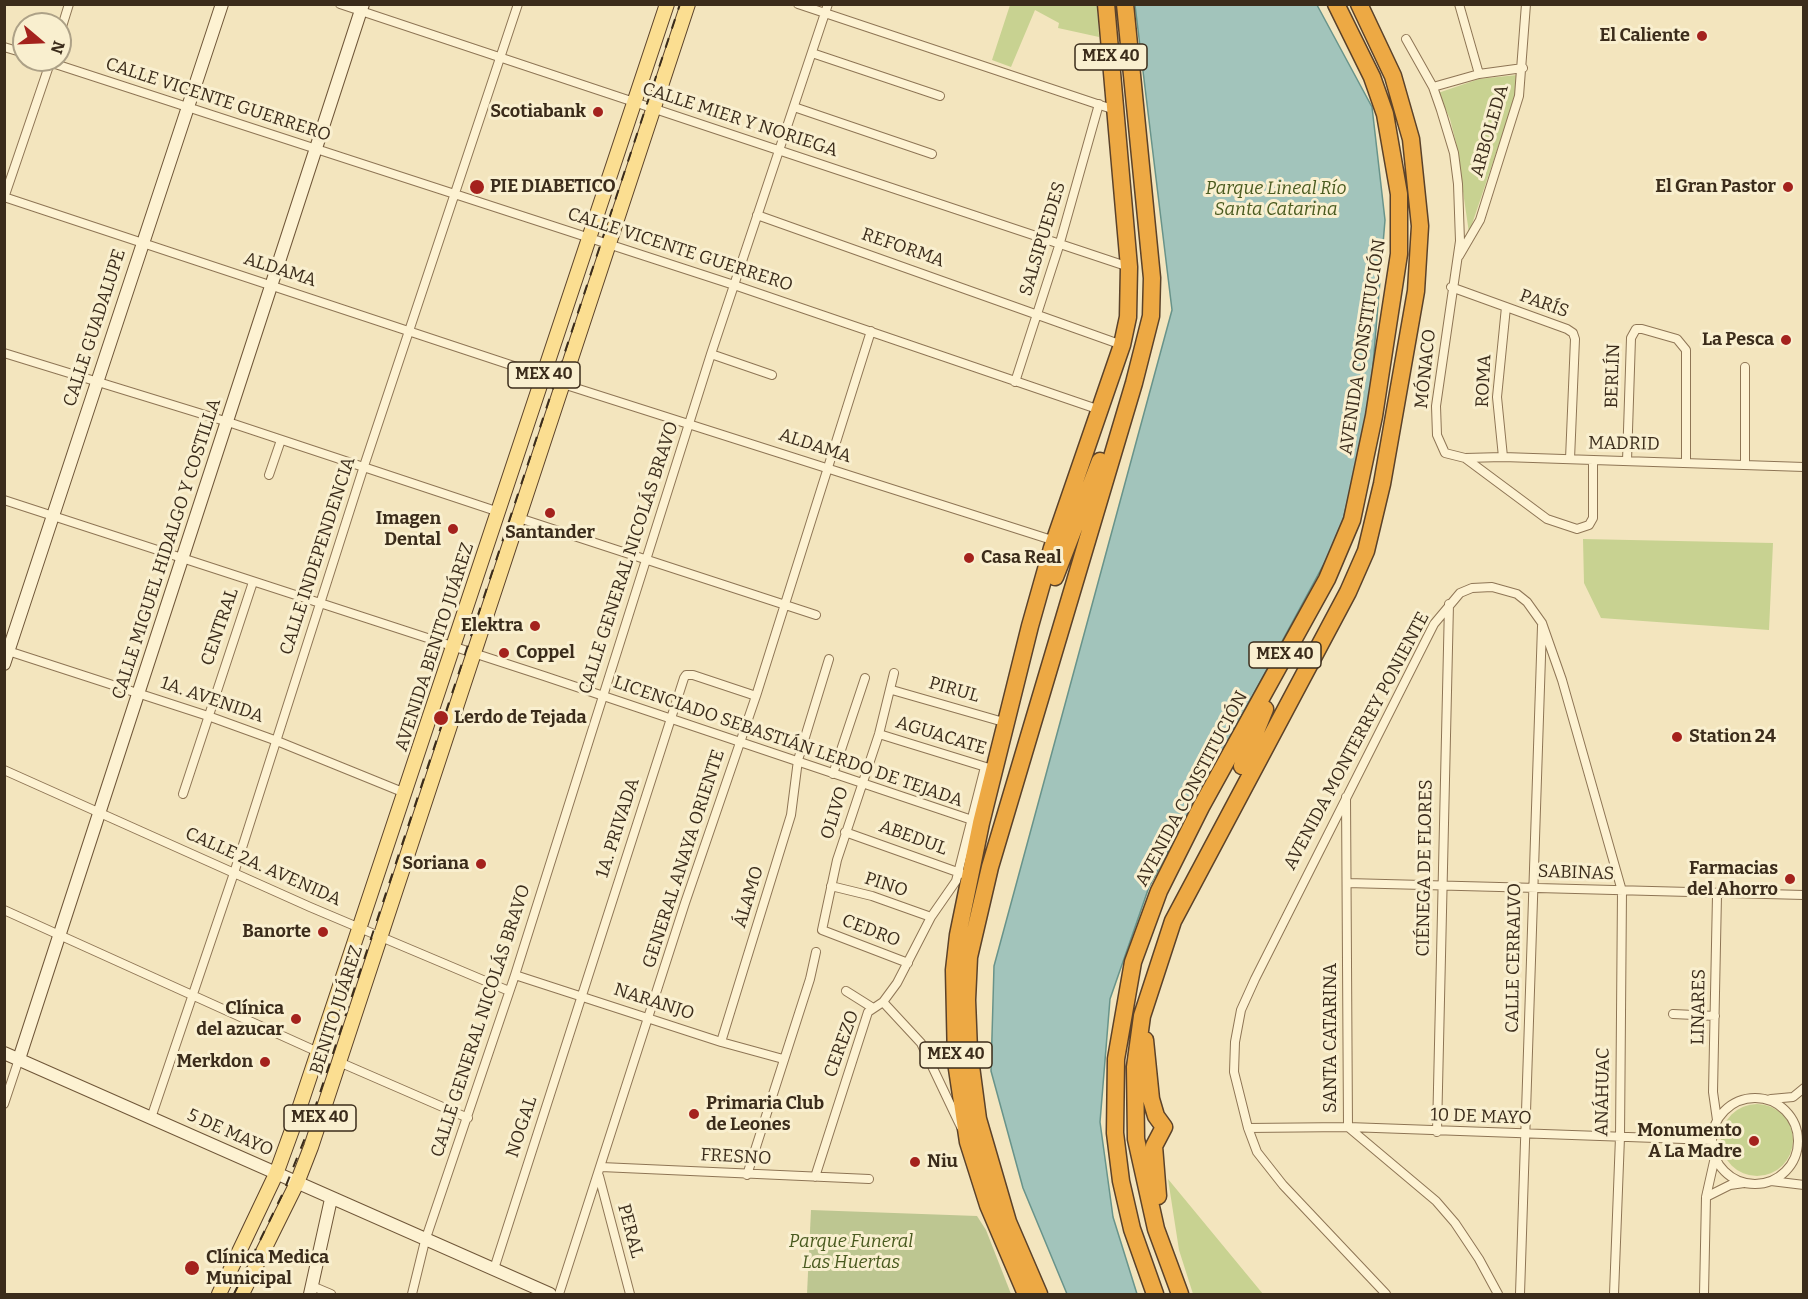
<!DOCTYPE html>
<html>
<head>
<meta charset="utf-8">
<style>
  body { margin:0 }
  #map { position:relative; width:1808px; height:1299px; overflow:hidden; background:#f3e5be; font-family:Bitter,serif }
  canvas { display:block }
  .frame { position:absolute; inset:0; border:6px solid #3b2c1b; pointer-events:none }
  .north { position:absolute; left:12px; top:12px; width:60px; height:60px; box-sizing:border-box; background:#f9efcf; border:2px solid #ada187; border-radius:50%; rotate:109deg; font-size:16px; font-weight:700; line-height:24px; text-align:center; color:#3b2c1b }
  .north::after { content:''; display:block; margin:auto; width:21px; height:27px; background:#a4221d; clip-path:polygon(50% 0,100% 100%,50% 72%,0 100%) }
</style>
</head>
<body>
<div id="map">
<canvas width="1808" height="1299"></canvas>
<div class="frame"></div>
<div class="north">N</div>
</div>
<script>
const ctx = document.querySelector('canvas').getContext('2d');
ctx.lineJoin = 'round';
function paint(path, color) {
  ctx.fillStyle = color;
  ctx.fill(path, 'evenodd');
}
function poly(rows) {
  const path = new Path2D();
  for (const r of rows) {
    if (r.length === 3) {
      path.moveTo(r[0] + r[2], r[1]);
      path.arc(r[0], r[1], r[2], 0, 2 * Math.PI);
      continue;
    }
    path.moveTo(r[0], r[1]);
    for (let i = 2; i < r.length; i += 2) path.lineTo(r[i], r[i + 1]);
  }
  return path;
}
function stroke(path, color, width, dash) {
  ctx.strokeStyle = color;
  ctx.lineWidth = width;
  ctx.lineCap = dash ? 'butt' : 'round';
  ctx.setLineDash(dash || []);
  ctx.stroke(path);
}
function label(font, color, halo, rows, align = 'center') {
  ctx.font = font + ' Bitter,serif';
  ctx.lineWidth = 6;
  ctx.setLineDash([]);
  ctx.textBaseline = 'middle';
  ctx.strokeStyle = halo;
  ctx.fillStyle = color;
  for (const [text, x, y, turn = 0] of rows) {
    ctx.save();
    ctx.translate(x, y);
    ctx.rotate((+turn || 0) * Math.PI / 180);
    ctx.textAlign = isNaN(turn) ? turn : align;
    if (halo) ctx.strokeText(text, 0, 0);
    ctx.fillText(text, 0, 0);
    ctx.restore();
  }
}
const green = poly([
  [1010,5,1097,5,1099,37,1058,28,1059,23,1035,10,1011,67,992,60],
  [1517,75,1519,78,1510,112,1469,233,1456,143,1450,119,1438,93,1479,79],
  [1583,539,1773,543,1769,630,1601,618,1584,583],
  [1757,1140,36],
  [1168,1179,1263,1294,1193,1294,1179,1250]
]);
const cemetery = poly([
  [811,1210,977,1216,986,1230,1011,1294,807,1294]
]);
const water = poly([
  [1135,5,1317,5,1372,107,1385,220,1369,414,1339,536,1149,887,1110,999,1100,1122,1113,1217,1137,1294,1067,1294,1023,1188,991,1071,994,966,1172,310,1135,5]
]);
const street = poly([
  [340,4,1129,267],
  [798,4,1115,110],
  [1459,4,1479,74],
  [60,33,69,4],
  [1406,39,1433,87,1441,110,1454,153,1458,184,1460,241,1436,406,1437,435,1445,453,1465,458,1503,457,1804,467],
  [4,47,24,53],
  [812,53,940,96],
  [43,60,734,285,1100,410],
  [1433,87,1479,74,1523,68],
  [794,107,932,154],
  [4,197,544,376],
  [4,198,51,60],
  [757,215,1122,345],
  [1459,256,1480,220,1519,96,1526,4],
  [1451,287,1567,329,1573,333,1575,339,1570,459],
  [4,353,228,422,499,512],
  [711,354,772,375],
  [1015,382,1059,246,1099,104],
  [563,384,1055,541],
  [1503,457,1497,397,1506,307],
  [1465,458,1547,519,1577,529,1589,525,1593,518,1593,460],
  [1627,461,1631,338,1636,329,1642,329,1677,339,1686,350,1686,462],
  [1745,465,1745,367],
  [269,475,281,440],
  [4,500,544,676,981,823],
  [519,518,816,615],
  [5,650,208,716,277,741,405,793],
  [894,673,879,734,837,860,822,930,908,963],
  [892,690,1007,723],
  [879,734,989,768],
  [4,770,310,907,509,991],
  [833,774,865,678],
  [183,794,253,582],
  [1346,797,1348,1127,1436,1201,1455,1223,1479,1259,1498,1294],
  [845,832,963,874],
  [1347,883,1804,895],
  [831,886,872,896,931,917],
  [1717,895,1713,1092,1717,1120],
  [4,910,318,1052],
  [515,975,721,1042,783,1059],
  [846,991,873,1008],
  [883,1002,921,1043,961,1127],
  [1673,1014,1715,1016],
  [721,1042,791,815,798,760,829,659],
  [339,1062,468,1118],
  [1755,1141,43],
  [1771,1099,1793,1097,1804,1088],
  [4,1104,19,1059],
  [151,1118,234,873,364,466,518,4],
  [1248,1128,1348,1127,1712,1140],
  [1437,1132,1449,604],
  [601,1167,869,1179],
  [747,1175,810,979,816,952],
  [599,1176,630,1294],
  [815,1177,868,1012,883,1002,897,983,931,917,956,881,985,767],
  [1771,1181,1804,1185],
  [1706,1197,1730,1185,1744,1183],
  [494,1269,684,678,686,675,693,675,756,696],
  [312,1286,331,1294],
  [412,1294,425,1241,515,975,711,354,828,4],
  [559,1294,685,903,756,696,871,331],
  [1386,1294,1283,1185,1257,1152,1248,1128,1234,1072,1235,1042,1241,1010,1255,979,1434,624,1460,593,1472,588,1492,587,1517,594,1527,602,1542,623,1562,680,1622,891,1620,1137,1614,1294],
  [1520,1294,1542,626],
  [1704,1294,1706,1197,1715,1157]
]);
const secondary = poly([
  [4,664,222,4],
  [4,1053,550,1294],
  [19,1059,363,4],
  [310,1294,331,1199]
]);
const primary = poly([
  [219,1294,276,1174,292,1130,667,4],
  [242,1294,297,1183,311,1147,688,4]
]);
const highway = poly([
  [1055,577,1100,461],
  [1242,766,1265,709],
  [1145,1040,1151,1099,1156,1116,1164,1127,1154,1146,1158,1196],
  [1026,1294,988,1205,968,1142,956,1062,954,970,958,935,981,823,1030,626,1052,548,1122,345,1128,317,1129,267,1106,4],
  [1039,1294,1008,1222,978,1119,969,1051,967,1000,969,957,990,867,1134,383,1151,316,1152,278,1125,4],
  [1155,1294,1132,1229,1121,1181,1115,1133,1116,1059,1133,962,1159,891,1201,807,1327,579,1352,520,1374,416,1399,254,1399,194,1385,114,1372,77,1336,4],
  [1180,1294,1156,1229,1136,1139,1135,1067,1142,1016,1173,921,1348,592,1366,551,1382,484,1416,291,1420,226,1411,139,1393,76,1359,4]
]);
const rail = poly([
  [234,1294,283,1193,305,1138,680,4]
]);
const markers = [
  [1702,36,6,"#a4221d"],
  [598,112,6,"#a4221d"],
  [477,187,8,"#a4221d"],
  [1788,187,6,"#a4221d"],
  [1786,340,6,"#a4221d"],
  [550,513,6,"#a4221d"],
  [453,529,6,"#a4221d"],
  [969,558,6,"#a4221d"],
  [535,626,6,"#a4221d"],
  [504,653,6,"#a4221d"],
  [441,718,8,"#a4221d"],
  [1677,737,6,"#a4221d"],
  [481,864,6,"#a4221d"],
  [1790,879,6,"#a4221d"],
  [323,932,6,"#a4221d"],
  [296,1019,6,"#a4221d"],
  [265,1062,6,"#a4221d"],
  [694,1114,6,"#a4221d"],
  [1754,1141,6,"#a4221d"],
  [915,1162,6,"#a4221d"],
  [192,1268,8,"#a4221d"]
];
const shields = [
  [1111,57,72],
  [544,375,72],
  [1285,655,72],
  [956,1055,72],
  [320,1118,72]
];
const shieldNames = [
  ["MEX 40",1111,57],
  ["MEX 40",544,375],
  ["MEX 40",1285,655],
  ["MEX 40",956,1055],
  ["MEX 40",320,1118]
];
const poiNames = [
  ["El Caliente",1690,36],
  ["Scotiabank",586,112],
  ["PIE DIABETICO",490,187,"left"],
  ["El Gran Pastor",1776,187],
  ["La Pesca",1774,340],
  ["Imagen",441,519],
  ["Dental",441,540],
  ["Santander",550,533,"center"],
  ["Casa Real",981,558,"left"],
  ["Elektra",523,626],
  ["Coppel",516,653,"left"],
  ["Lerdo de Tejada",454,718,"left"],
  ["Station 24",1689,737,"left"],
  ["Soriana",469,864],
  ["Farmacias",1778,869],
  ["del Ahorro",1778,890],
  ["Banorte",311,932],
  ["Clínica",284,1009],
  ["del azucar",284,1030],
  ["Merkdon",253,1062],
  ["Primaria Club",706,1104,"left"],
  ["de Leones",706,1125,"left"],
  ["Monumento",1742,1131],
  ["A La Madre",1742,1152],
  ["Niu",927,1162,"left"],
  ["Clínica Medica",206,1258,"left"],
  ["Municipal",206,1279,"left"]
];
const streetNames = [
  ["CALLE VICENTE GUERRERO",218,100,18],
  ["CALLE MIER Y NORIEGA",740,120,18],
  ["ARBOLEDA",1490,131,-74],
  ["SALSIPUEDES",1043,239,-73],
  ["REFORMA",903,248,19],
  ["CALLE VICENTE GUERRERO",680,250,18],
  ["ALDAMA",280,270,18],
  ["PARÍS",1544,304,20],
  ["CALLE GUADALUPE",95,328,-72],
  ["AVENIDA CONSTITUCIÓN",1363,347,-81],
  ["MÓNACO",1426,369,-84],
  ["BERLÍN",1613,376,-88],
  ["ROMA",1484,381,-87],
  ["MADRID",1624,444,1],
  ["ALDAMA",815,446,18],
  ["CALLE MIGUEL HIDALGO Y COSTILLA",167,549,-72],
  ["CALLE INDEPENDENCIA",318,556,-72],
  ["CALLE GENERAL NICOLÁS BRAVO",629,558,-72],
  ["CENTRAL",220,627,-71],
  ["AVENIDA BENITO JUÁREZ",435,647,-72],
  ["PIRUL",954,690,16],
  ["1A. AVENIDA",212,700,19],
  ["AGUACATE",941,736,17],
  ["AVENIDA MONTERREY PONIENTE",1357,741,-62],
  ["LICENCIADO SEBASTIÁN LERDO DE TEJADA",788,742,19],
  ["AVENIDA CONSTITUCIÓN",1192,789,-62],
  ["OLIVO",835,813,-72],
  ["1A. PRIVADA",618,828,-72],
  ["ABEDUL",913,838,20],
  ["GENERAL ANAYA ORIENTE",684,859,-72],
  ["CALLE 2A. AVENIDA",263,867,24],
  ["CIÉNEGA DE FLORES",1425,868,-89],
  ["SABINAS",1576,873,2],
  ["PINO",886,885,18],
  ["ÁLAMO",749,897,-73],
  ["CEDRO",871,931,21],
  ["CALLE CERRALVO",1514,958,-89],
  ["NARANJO",654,1002,18],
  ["LINARES",1699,1007,-89],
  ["BENITO JUÁREZ",337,1010,-72],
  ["CALLE GENERAL NICOLÁS BRAVO",481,1021,-72],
  ["SANTA CATARINA",1331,1038,-90],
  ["CEREZO",842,1044,-70],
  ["ANÁHUAC",1603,1092,-89],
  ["10 DE MAYO",1481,1117,2],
  ["NOGAL",522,1127,-72],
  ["5 DE MAYO",230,1133,24],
  ["FRESNO",736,1157,3],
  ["PERAL",630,1231,75]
];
const parkNames = [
  ["Parque Lineal Río",1276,189],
  ["Santa Catarina",1276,210],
  ["Parque Funeral",851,1242],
  ["Las Huertas",851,1263]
];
paint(green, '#c8d291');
paint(cemetery, '#bdc691');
paint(water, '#a2c4bb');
stroke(water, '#68938a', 1.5);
stroke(street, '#8e7555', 10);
stroke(secondary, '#6f5638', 14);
stroke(primary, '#5b422a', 16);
stroke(highway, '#5b422a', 19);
stroke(street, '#fdf2d2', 8);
stroke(secondary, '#fdf2d2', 12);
stroke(primary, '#fbde91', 14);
stroke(highway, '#eda944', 16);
stroke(rail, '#3b2c1b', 2, [10, 10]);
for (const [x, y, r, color] of markers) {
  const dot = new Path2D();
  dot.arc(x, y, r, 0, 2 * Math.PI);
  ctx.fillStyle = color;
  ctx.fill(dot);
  stroke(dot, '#f9efcf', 2);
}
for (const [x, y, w] of shields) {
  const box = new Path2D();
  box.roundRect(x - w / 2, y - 13, w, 26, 4.5);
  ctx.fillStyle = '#f9efcf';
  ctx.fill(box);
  stroke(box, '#3b2c1b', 1.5);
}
label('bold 16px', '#3b2c1b', null, shieldNames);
label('bold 18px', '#3b2c1b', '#f9efcf', poiNames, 'right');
label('18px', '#3b2c1b', '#f9efcf', streetNames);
label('italic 18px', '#495a1f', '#f9efcf', parkNames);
</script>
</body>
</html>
